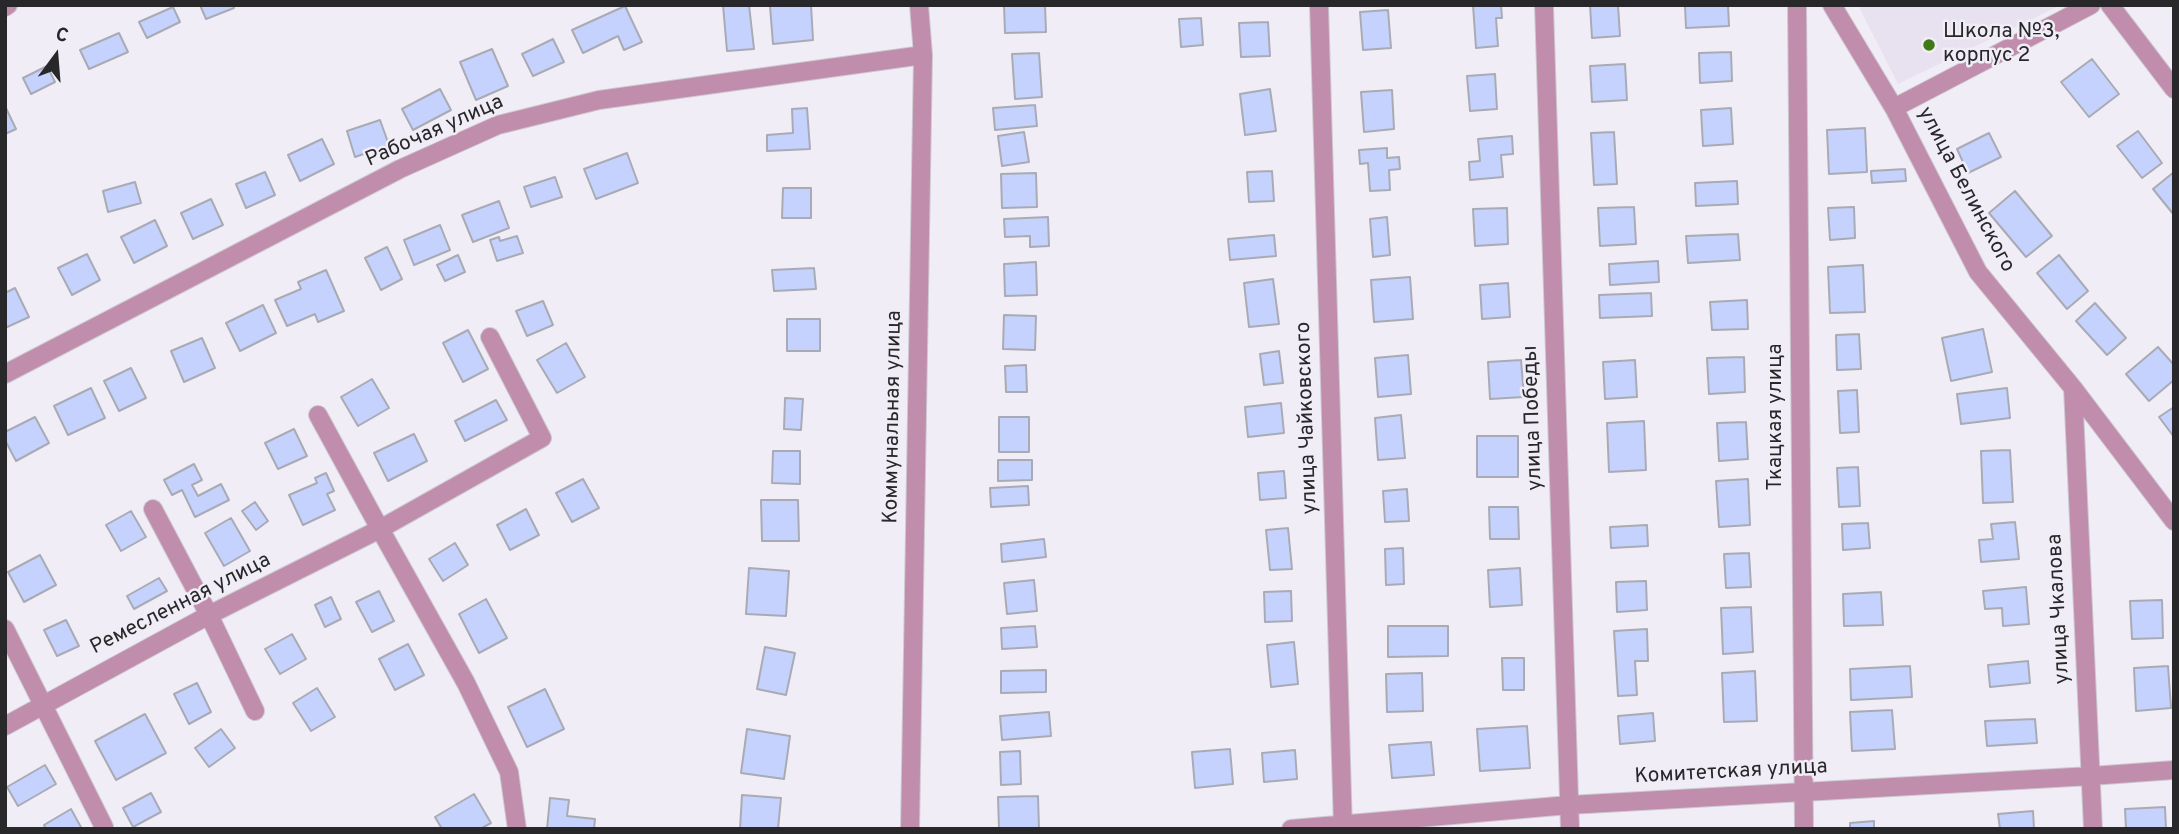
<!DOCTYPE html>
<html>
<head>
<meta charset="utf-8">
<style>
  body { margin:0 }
  #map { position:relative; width:2179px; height:834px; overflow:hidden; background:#f1edf6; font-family:Overpass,sans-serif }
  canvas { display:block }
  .frame { position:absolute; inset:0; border:7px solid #28272a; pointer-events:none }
  .north { position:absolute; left:21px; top:21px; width:70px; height:70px; -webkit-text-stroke:5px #f1edf6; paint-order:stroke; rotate:16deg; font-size:19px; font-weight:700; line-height:28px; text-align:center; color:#28272a }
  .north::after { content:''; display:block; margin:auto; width:24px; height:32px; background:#28272a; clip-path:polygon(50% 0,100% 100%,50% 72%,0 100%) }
</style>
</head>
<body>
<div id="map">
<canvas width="2179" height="834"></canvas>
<div class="frame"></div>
<div class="north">С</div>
</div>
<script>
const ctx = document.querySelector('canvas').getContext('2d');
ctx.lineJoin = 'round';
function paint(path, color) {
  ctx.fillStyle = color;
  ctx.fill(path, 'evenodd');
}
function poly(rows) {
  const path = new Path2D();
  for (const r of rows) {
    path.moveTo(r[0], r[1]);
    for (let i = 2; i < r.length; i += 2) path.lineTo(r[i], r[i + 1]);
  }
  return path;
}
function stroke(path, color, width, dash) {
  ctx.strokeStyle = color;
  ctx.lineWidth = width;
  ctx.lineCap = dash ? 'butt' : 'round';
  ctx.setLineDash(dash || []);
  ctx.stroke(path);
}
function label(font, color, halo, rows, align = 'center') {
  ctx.font = font + ' Overpass,sans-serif';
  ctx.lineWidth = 5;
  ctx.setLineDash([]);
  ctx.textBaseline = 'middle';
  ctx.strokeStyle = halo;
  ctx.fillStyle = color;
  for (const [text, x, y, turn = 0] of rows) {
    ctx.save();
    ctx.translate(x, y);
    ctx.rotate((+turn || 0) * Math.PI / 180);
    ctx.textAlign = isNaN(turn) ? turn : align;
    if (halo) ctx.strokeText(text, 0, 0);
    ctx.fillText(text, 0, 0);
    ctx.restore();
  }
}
const built = poly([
  [1858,5,2061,5,1898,84]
]);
const building = poly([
  [200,5,233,5,234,8,206,19,200,5],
  [723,5,749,5,754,49,727,51,723,5],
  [811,5,813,40,773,44,770,6,811,5],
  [1004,5,1045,5,1046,32,1005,33,1004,5],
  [1473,5,1501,5,1502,18,1496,18,1498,46,1476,48,1473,5],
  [1590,5,1618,5,1620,36,1592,38,1590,5],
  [1685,5,1728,5,1729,26,1686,28,1685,5],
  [625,6,642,42,624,50,618,36,583,53,572,30,625,6],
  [173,7,180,22,147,38,139,22,173,7],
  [1388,10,1391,48,1363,50,1360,12,1388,10],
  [1201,18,1203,45,1181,47,1179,19,1201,18],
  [1268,22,1270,56,1241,57,1239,23,1268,22],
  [119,33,128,52,89,69,80,50,119,33],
  [553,39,564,62,533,76,522,54,553,39],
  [492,49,508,86,476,100,460,62,492,49],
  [1731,52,1732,81,1700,83,1699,53,1731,52],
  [1039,53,1042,97,1015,99,1012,54,1039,53],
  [2092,59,2119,94,2089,117,2061,82,2092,59],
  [1625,64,1627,100,1592,102,1590,66,1625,64],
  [47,66,55,82,31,94,23,78,47,66],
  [1495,74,1497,109,1470,111,1467,76,1495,74],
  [440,89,451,110,413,130,402,109,440,89],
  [1270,89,1276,131,1245,135,1240,94,1270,89],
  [1392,90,1394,129,1364,132,1361,92,1392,90],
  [1035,105,1037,126,995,130,993,108,1035,105],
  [5,106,16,129,5,134,5,106],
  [807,108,810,149,767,151,767,135,793,133,792,109,807,108],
  [1731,108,1733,144,1703,146,1701,110,1731,108],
  [380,120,389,145,355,157,347,131,380,120],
  [1865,128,1867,172,1829,174,1827,130,1865,128],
  [2138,131,2162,163,2142,178,2117,146,2138,131],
  [1024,132,1029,162,1002,166,998,136,1024,132],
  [1614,132,1617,184,1594,185,1591,133,1614,132],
  [1989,133,2001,157,1968,173,1957,149,1989,133],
  [1512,136,1513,154,1501,155,1503,177,1470,180,1469,162,1480,161,1478,139,1512,136],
  [322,139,334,164,300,181,288,155,322,139],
  [1387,148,1387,158,1399,157,1400,169,1389,170,1390,190,1370,191,1368,163,1360,164,1359,150,1387,148],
  [627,153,638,183,596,199,584,169,627,153],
  [1905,169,1906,181,1872,183,1871,171,1905,169],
  [1272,171,1274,201,1249,202,1247,172,1272,171],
  [265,172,275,195,246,208,236,184,265,172],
  [2174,172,2174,215,2153,189,2174,172],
  [1036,173,1037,207,1002,208,1001,174,1036,173],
  [555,177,562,197,531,207,524,187,555,177],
  [1737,181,1738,204,1696,206,1695,183,1737,181],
  [135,182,141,203,108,212,103,191,135,182],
  [783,188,811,188,811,218,782,218,783,188],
  [2015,191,2052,236,2026,257,1989,213,2015,191],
  [211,199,223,225,193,239,181,213,211,199],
  [499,201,509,228,473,242,462,215,499,201],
  [1634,207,1636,244,1600,246,1598,208,1634,207],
  [1854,207,1855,238,1830,240,1828,208,1854,207],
  [1507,208,1508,244,1475,246,1473,209,1507,208],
  [1048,217,1049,246,1030,247,1030,236,1005,237,1004,219,1048,217],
  [1387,217,1390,255,1373,257,1370,219,1387,217],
  [155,220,167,246,134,263,121,237,155,220],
  [440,225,450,250,414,265,404,240,440,225],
  [1738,234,1740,260,1688,263,1686,236,1738,234],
  [1274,235,1276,256,1230,260,1228,239,1274,235],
  [517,236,523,253,497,261,490,240,499,237,500,241,517,236],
  [387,247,402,279,381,290,365,258,387,247],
  [87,254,100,280,72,295,58,268,87,254],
  [458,255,465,272,445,281,437,265,458,255],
  [2059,255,2088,291,2067,309,2037,273,2059,255],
  [1658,261,1659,282,1610,285,1609,264,1658,261],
  [1036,262,1037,295,1005,296,1004,264,1036,262],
  [1863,265,1865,312,1830,313,1828,267,1863,265],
  [814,268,816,289,774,291,772,270,814,268],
  [326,270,344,311,318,322,315,314,287,326,275,300,301,289,298,282,326,270],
  [1410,277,1413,319,1374,322,1371,280,1410,277],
  [1273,279,1279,324,1249,327,1244,283,1273,279],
  [1508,283,1510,317,1482,319,1480,285,1508,283],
  [15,288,29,317,5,328,5,293,15,288],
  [1651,293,1652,316,1600,318,1599,295,1651,293],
  [1747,300,1748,329,1712,330,1710,302,1747,300],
  [543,301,553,325,527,336,516,311,543,301],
  [2095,303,2126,338,2107,355,2076,321,2095,303],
  [263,305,276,333,240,351,226,323,263,305],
  [1004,315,1036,316,1035,350,1003,349,1004,315],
  [787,319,820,319,820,351,787,351,787,319],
  [1983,329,1992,372,1951,381,1942,338,1983,329],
  [468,330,488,369,463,382,443,343,468,330],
  [1859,334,1861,369,1837,370,1836,335,1859,334],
  [202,338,215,368,184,382,171,351,202,338],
  [566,343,585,377,557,393,537,360,566,343],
  [2158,347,2174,365,2174,380,2149,401,2126,374,2158,347],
  [1279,351,1283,383,1264,385,1260,354,1279,351],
  [1408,355,1411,394,1378,397,1375,358,1408,355],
  [1744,357,1745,392,1709,394,1707,358,1744,357],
  [1521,360,1524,397,1490,399,1488,362,1521,360],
  [1635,360,1637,397,1605,399,1603,362,1635,360],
  [1026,365,1027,392,1006,392,1005,366,1026,365],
  [131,368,146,398,119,411,104,381,131,368],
  [372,379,389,408,358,426,341,397,372,379],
  [91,388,105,418,68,435,54,406,91,388],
  [2007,388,2010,418,1961,424,1957,394,2007,388],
  [1857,390,1859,432,1840,433,1838,391,1857,390],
  [785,398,803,399,801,430,784,429,785,398],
  [496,400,507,420,465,441,455,421,496,400],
  [1281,403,1284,433,1248,437,1245,407,1281,403],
  [2174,407,2174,437,2159,417,2174,407],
  [1401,415,1405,458,1378,460,1375,418,1401,415],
  [35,417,49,443,16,461,5,440,5,432,35,417],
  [999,417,1029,417,1029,452,999,452,999,417],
  [1644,421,1646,470,1609,472,1607,423,1644,421],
  [1746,422,1748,459,1719,461,1717,423,1746,422],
  [294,429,307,456,278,469,265,443,294,429],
  [414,434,427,461,388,481,374,453,414,434],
  [1477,436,1518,436,1518,477,1477,477,1477,436],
  [2010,450,2013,502,1983,503,1981,451,2010,450],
  [773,451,800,451,800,484,772,483,773,451],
  [998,460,1032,460,1032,480,998,481,998,460],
  [194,464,202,480,192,485,198,496,221,484,229,500,195,517,182,490,172,495,164,480,194,464],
  [1858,467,1860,506,1839,507,1837,468,1858,467],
  [1284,471,1286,498,1260,500,1258,473,1284,471],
  [326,473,334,491,327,494,335,510,303,525,289,495,317,483,315,478,326,473],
  [583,479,599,508,572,522,556,493,583,479],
  [1748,479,1750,525,1719,527,1716,481,1748,479],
  [1028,486,1029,505,991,507,990,488,1028,486],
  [1407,489,1409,521,1385,522,1383,491,1407,489],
  [761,500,798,500,799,541,762,541,761,500],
  [255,502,268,521,256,530,242,511,255,502],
  [1489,507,1518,507,1519,539,1490,539,1489,507],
  [526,509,539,535,510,550,497,525,526,509],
  [131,511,146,537,121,551,106,525,131,511],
  [231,518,250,551,224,566,205,533,231,518],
  [2015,522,2019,559,1981,562,1979,540,1993,539,1991,524,2015,522],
  [1868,523,1870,548,1843,550,1842,524,1868,523],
  [1647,525,1648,546,1611,548,1610,527,1647,525],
  [1288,528,1292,569,1270,570,1266,530,1288,528],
  [1044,539,1046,557,1002,562,1001,544,1044,539],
  [455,543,468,565,443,581,429,559,455,543],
  [1403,548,1404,584,1386,585,1385,549,1403,548],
  [1749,553,1751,587,1726,588,1724,554,1749,553],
  [40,555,56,585,24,602,8,572,40,555],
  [749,568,789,571,786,616,746,614,749,568],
  [1520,568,1522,605,1490,607,1488,570,1520,568],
  [159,578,167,591,134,609,127,596,159,578],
  [1034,580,1037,611,1007,614,1004,583,1034,580],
  [1646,581,1647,610,1617,612,1616,582,1646,581],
  [2026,587,2029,624,2003,626,2002,608,1985,609,1983,591,2026,587],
  [379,591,394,621,372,632,356,602,379,591],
  [1291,591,1292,621,1265,622,1264,592,1291,591],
  [1881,592,1883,625,1844,626,1843,594,1881,592],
  [331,597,341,619,325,627,315,605,331,597],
  [486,599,507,638,479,653,459,614,486,599],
  [2162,600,2163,638,2132,639,2130,601,2162,600],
  [1751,607,1753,652,1723,654,1721,608,1751,607],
  [66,620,79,646,57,656,44,630,66,620],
  [1035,626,1037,647,1002,649,1001,628,1035,626],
  [1388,626,1448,626,1448,656,1388,657,1388,626],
  [1647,629,1648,661,1635,661,1637,695,1618,696,1614,631,1647,629],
  [292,634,306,659,280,674,265,649,292,634],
  [1294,642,1298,684,1271,687,1267,645,1294,642],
  [408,644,424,675,395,690,379,659,408,644],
  [765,647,795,653,786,695,757,689,765,647],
  [1502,658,1524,658,1524,690,1503,690,1502,658],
  [2028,661,2030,683,1990,687,1988,665,2028,661],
  [1910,666,1912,697,1851,700,1850,669,1910,666],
  [2168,666,2171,708,2136,711,2134,668,2168,666],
  [1046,670,1046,692,1001,693,1001,671,1046,670],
  [1755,671,1757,721,1724,722,1722,673,1755,671],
  [1422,673,1423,711,1387,712,1386,674,1422,673],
  [197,683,211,712,189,724,174,694,197,683],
  [317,688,335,717,311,731,293,703,317,688],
  [545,689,564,729,527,747,508,707,545,689],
  [1892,710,1895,749,1852,751,1850,712,1892,710],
  [1049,712,1051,736,1002,740,1000,716,1049,712],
  [1653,713,1655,741,1620,744,1618,716,1653,713],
  [145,714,166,753,116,780,95,741,145,714],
  [2035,719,2037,743,1987,746,1985,721,2035,719],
  [1527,726,1530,768,1480,771,1477,729,1527,726],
  [221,729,235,748,209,767,195,748,221,729],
  [747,729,790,736,784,779,741,773,747,729],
  [1431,742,1434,775,1392,778,1389,745,1431,742],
  [1230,749,1233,784,1195,788,1192,752,1230,749],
  [1295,750,1297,779,1264,782,1262,753,1295,750],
  [1020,751,1021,784,1001,785,1000,752,1020,751],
  [45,765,56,784,18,806,7,787,45,765],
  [151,793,161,812,133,827,123,808,151,793],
  [474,794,491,823,480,829,442,829,435,817,474,794],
  [742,795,781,798,778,829,740,829,742,795],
  [1038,796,1039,829,999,829,998,797,1038,796],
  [550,798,569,800,567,816,595,819,594,829,547,829,550,798],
  [2165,807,2166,829,2126,829,2125,809,2165,807],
  [71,809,82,829,46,829,44,825,71,809],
  [2033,811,2034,829,2000,829,1998,814,2033,811],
  [1874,821,1874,829,1850,829,1850,823,1874,821]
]);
const minor = poly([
  [1319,5,1343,829],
  [1544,5,1570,829],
  [1797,5,1804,829],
  [1832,5,1894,108,1978,272,2073,388,2174,521],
  [2110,5,2174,89],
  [5,7,8,5],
  [1894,108,2091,5],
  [490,337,542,438,380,529,466,683,509,772,517,829],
  [5,374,400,169,498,125,599,100,923,55],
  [2073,388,2093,829],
  [153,509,209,615,255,711],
  [5,629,104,827],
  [5,726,209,615,380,529,318,415],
  [910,829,923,55,919,5],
  [1291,829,1569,805,2091,776,2174,770]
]);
const markers = [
  [1929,45,7,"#3e7b16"]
];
const poiNames = [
  ["Школа №3,",1943,33],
  ["корпус 2",1943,57]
];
const streetNames = [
  ["Рабочая улица",435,132,-24],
  ["улица Белинского",1965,190,62],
  ["Коммунальная улица",894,417,-89],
  ["Ткацкая улица",1777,417,-90],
  ["улица Чайковского",1308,418,-92],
  ["улица Победы",1534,418,-92],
  ["Ремесленная улица",181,605,-27],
  ["улица Чкалова",2060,609,-93],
  ["Комитетская улица",1731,773,-3]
];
paint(built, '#e8e1f0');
paint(building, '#c6d2fe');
stroke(building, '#a9abb4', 2);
stroke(minor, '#cdc9d1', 20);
stroke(minor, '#c18dac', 18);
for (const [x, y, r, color] of markers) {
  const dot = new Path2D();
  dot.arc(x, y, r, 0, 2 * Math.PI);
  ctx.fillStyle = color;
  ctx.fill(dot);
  stroke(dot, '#f1edf6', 2.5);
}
label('21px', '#28272a', '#f1edf6', poiNames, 'left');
label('21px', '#28272a', '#f1edf6', streetNames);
</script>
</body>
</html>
